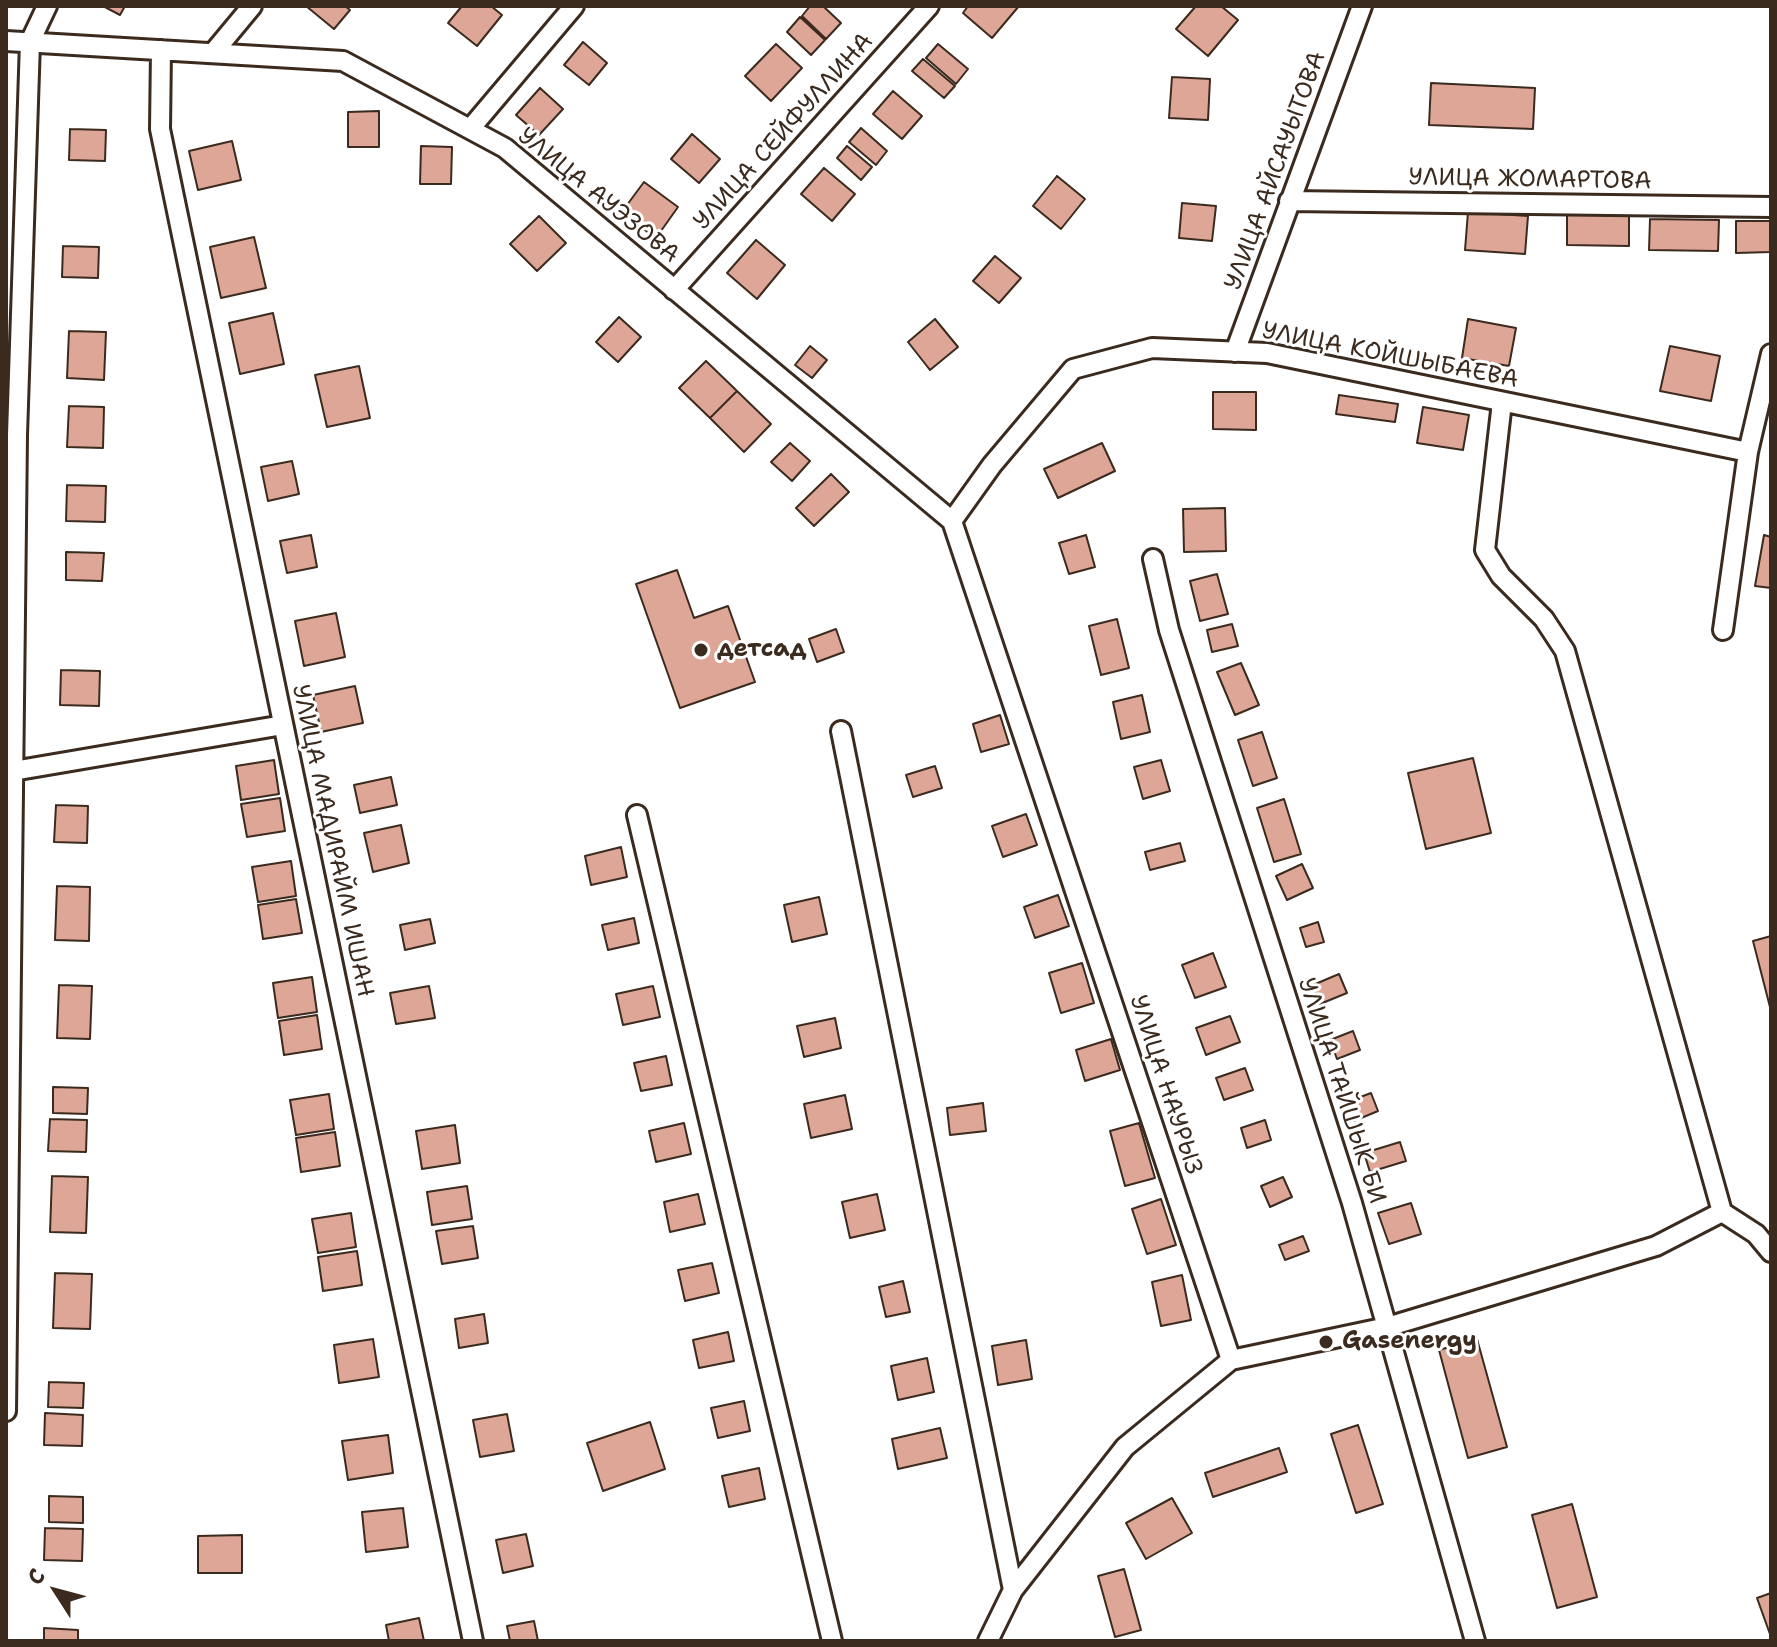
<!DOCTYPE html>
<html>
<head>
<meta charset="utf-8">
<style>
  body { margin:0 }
  #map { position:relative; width:1777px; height:1647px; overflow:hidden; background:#fff; font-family:"Shantell Sans",sans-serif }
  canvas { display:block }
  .frame { position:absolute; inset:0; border:8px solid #3b2a1e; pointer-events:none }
  .north { position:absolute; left:16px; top:1551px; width:80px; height:80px; -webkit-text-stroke:6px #fff; paint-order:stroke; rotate:306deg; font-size:22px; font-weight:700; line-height:32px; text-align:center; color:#3b2a1e }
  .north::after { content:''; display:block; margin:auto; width:28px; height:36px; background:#3b2a1e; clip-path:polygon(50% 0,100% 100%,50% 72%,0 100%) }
</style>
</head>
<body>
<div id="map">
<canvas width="1777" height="1647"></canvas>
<div class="frame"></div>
<div class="north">С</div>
</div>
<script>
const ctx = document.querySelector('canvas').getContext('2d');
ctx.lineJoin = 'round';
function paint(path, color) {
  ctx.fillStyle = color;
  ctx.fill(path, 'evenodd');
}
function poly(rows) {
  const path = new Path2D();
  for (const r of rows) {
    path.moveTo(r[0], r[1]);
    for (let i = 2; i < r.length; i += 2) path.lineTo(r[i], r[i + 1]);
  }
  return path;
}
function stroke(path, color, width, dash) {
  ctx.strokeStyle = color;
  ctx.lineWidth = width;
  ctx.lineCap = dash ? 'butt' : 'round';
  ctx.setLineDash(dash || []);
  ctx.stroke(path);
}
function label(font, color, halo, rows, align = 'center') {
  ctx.font = font + ' "Shantell Sans",sans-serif';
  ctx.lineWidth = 6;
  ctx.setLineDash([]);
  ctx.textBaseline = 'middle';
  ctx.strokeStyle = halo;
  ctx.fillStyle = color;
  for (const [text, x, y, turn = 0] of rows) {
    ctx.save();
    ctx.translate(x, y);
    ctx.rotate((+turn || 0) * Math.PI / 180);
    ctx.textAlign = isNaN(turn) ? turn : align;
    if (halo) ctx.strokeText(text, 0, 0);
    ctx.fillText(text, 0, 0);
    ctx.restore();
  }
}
const building = poly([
  [103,6,125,6,120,15,103,6],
  [306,6,345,6,350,10,334,29,306,6],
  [462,6,491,6,502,15,477,46,448,23,462,6],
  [810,6,823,6,841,23,826,39,802,16,810,6],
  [968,6,1019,6,992,38,963,13,968,6],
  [1196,6,1221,6,1238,20,1208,56,1176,29,1196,6],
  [800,17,825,40,811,55,787,32,800,17],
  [583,42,607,63,589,85,564,65,583,42],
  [776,44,802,68,771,101,745,76,776,44],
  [938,44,968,69,956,84,926,58,938,44],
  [923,59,955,86,944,98,912,71,923,59],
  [1172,77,1210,79,1208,120,1169,118,1172,77],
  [1431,83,1535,88,1533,129,1429,125,1431,83],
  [540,88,563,109,539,135,516,115,540,88],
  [893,91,922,116,902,139,873,114,893,91],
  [379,111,379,147,348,147,348,112,379,111],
  [861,128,887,151,876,165,849,142,861,128],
  [70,129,106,130,105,161,69,160,70,129],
  [692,134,720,159,699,183,671,159,692,134],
  [232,141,241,180,198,190,189,151,232,141],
  [421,146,452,147,451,184,420,184,421,146],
  [847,146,872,167,861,180,837,158,847,146],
  [824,168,855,194,832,221,801,194,824,168],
  [1057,176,1085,199,1061,229,1033,206,1057,176],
  [644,182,678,207,656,238,621,213,644,182],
  [1182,203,1216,206,1212,241,1179,238,1182,203],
  [1468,212,1528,216,1525,254,1465,250,1468,212],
  [1567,214,1629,216,1629,246,1567,245,1567,214],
  [539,216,566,243,537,271,510,244,539,216],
  [1650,219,1719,220,1718,251,1649,250,1650,219],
  [1736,221,1771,221,1771,252,1736,253,1736,221],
  [254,237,266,288,221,298,210,247,254,237],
  [756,240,785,265,757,299,727,273,756,240],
  [63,246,99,247,98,278,62,277,63,246],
  [995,256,1021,278,999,303,973,281,995,256],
  [273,313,284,364,240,374,229,323,273,313],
  [619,317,641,337,618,362,596,342,619,317],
  [935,319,958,347,930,370,908,342,935,319],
  [1468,319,1516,328,1509,366,1462,358,1468,319],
  [69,331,106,332,104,380,67,378,69,331],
  [810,346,827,360,812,378,795,365,810,346],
  [1670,346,1720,356,1711,401,1660,391,1670,346],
  [706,361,737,391,710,418,679,388,706,361],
  [359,366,370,418,327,427,315,375,359,366],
  [737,391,771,424,744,452,710,418,737,391],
  [1213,392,1256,392,1256,430,1213,429,1213,392],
  [1339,395,1398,404,1395,422,1336,414,1339,395],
  [69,406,104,407,103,448,67,447,69,406],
  [1423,407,1469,415,1463,450,1417,443,1423,407],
  [790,443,810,461,792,481,771,462,790,443],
  [1102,443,1115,471,1058,498,1044,469,1102,443],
  [292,461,299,494,268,501,261,467,292,461],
  [831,474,849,492,814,526,796,508,831,474],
  [67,485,106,486,105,522,66,521,67,485],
  [1225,508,1226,551,1184,552,1183,509,1225,508],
  [311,535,317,567,287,573,280,541,311,535],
  [1086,535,1095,567,1069,574,1059,543,1086,535],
  [1764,535,1771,537,1771,588,1755,586,1764,535],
  [66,552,104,553,102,581,66,580,66,552],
  [677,570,694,618,728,606,755,682,680,708,636,584,677,570],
  [1217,574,1228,614,1200,621,1190,581,1217,574],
  [336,613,345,657,304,666,295,621,336,613],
  [1117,619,1129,668,1101,675,1089,626,1117,619],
  [1232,624,1238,646,1212,652,1207,630,1232,624],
  [836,629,844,652,817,662,809,639,836,629],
  [1241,663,1259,705,1235,715,1217,672,1241,663],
  [61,670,100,671,99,706,60,705,61,670],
  [355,686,363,723,321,732,313,695,355,686],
  [1142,695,1150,732,1121,739,1113,702,1142,695],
  [1000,715,1009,744,981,752,973,724,1000,715],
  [1262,732,1277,778,1253,786,1238,740,1262,732],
  [1473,758,1491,833,1426,849,1408,773,1473,758],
  [274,760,279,794,241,800,236,766,274,760],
  [1161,760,1170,791,1143,799,1134,767,1161,760],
  [935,766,942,788,913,797,906,775,935,766],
  [391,777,397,805,360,813,354,785,391,777],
  [280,798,285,831,247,837,241,804,280,798],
  [1284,799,1301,854,1274,862,1257,808,1284,799],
  [56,805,88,806,87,843,54,842,56,805],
  [1026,814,1037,845,1003,857,992,826,1026,814],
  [401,825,409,863,373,872,364,833,401,825],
  [1180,843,1185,861,1150,870,1145,852,1180,843],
  [621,847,627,877,591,885,585,856,621,847],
  [291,861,296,896,258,902,252,867,291,861],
  [1302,864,1313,888,1287,900,1276,876,1302,864],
  [57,886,90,887,89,941,55,940,57,886],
  [1058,895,1069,926,1035,938,1024,907,1058,895],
  [819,897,827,934,792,942,784,905,819,897],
  [296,899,302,933,263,939,258,905,296,899],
  [634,918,639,943,608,950,602,925,634,918],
  [430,919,435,943,405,950,400,925,430,919],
  [1318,922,1324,942,1306,947,1300,928,1318,922],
  [1771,936,1771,1011,1753,941,1771,936],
  [1213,953,1226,987,1195,998,1182,965,1213,953],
  [1082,963,1094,1003,1061,1013,1049,973,1082,963],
  [1339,974,1347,993,1320,1004,1313,985,1339,974],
  [312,977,317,1012,278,1018,273,983,312,977],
  [59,985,92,986,90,1039,57,1038,59,985],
  [429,986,435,1018,396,1024,390,993,429,986],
  [653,986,660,1017,623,1025,616,994,653,986],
  [317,1015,322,1049,284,1055,279,1021,317,1015],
  [1230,1016,1240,1042,1206,1055,1196,1028,1230,1016],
  [835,1018,841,1048,804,1057,797,1026,835,1018],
  [1353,1031,1360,1050,1337,1059,1330,1040,1353,1031],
  [1111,1039,1120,1070,1085,1081,1076,1050,1111,1039],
  [666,1056,672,1085,641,1091,634,1063,666,1056],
  [1245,1068,1253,1090,1224,1100,1216,1078,1245,1068],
  [53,1087,88,1088,87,1114,53,1113,53,1087],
  [1371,1093,1378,1111,1354,1121,1347,1102,1371,1093],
  [329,1094,334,1129,296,1135,290,1100,329,1094],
  [845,1095,852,1129,811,1138,804,1104,845,1095],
  [983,1103,986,1131,950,1135,947,1108,983,1103],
  [50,1119,87,1120,86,1152,48,1151,50,1119],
  [1265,1120,1271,1140,1247,1148,1241,1128,1265,1120],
  [684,1123,691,1154,656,1162,649,1131,684,1123],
  [1139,1123,1155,1178,1125,1186,1110,1131,1139,1123],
  [455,1125,460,1163,422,1169,416,1131,455,1125],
  [335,1132,340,1166,301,1172,296,1138,335,1132],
  [1400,1142,1406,1161,1370,1172,1364,1153,1400,1142],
  [52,1176,88,1177,86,1233,50,1232,52,1176],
  [1283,1177,1292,1197,1270,1207,1261,1186,1283,1177],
  [467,1186,472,1219,432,1225,427,1192,467,1186],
  [698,1194,705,1224,670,1232,664,1202,698,1194],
  [877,1194,885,1230,850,1238,842,1202,877,1194],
  [1161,1199,1176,1245,1147,1254,1132,1209,1161,1199],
  [1411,1203,1421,1234,1389,1244,1378,1213,1411,1203],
  [351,1213,356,1247,318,1253,312,1219,351,1213],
  [473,1226,478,1258,442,1264,436,1231,473,1226],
  [1303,1236,1309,1251,1285,1260,1279,1245,1303,1236],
  [357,1251,362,1285,323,1291,318,1257,357,1251],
  [712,1263,719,1293,685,1301,678,1270,712,1263],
  [55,1273,92,1274,90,1329,53,1328,55,1273],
  [1182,1275,1191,1320,1161,1326,1152,1282,1182,1275],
  [903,1281,910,1312,886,1317,879,1287,903,1281],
  [484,1314,488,1343,459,1348,455,1319,484,1314],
  [728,1332,734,1361,699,1368,693,1340,728,1332],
  [373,1339,379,1377,339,1383,334,1345,373,1339],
  [1477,1339,1507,1447,1468,1458,1439,1350,1477,1339],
  [1026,1340,1032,1379,998,1385,992,1346,1026,1340],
  [927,1358,934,1392,898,1400,891,1366,927,1358],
  [49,1382,84,1383,83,1408,48,1407,49,1382],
  [744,1401,750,1431,718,1438,711,1408,744,1401],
  [45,1413,83,1415,82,1446,44,1445,45,1413],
  [507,1414,514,1451,480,1457,473,1420,507,1414],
  [650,1422,665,1469,603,1491,587,1443,650,1422],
  [1358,1425,1383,1504,1356,1513,1331,1434,1358,1425],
  [940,1428,947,1458,898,1469,892,1439,940,1428],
  [388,1435,393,1473,348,1480,342,1441,388,1435],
  [1279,1448,1287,1472,1213,1497,1205,1473,1279,1448],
  [759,1468,765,1499,729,1507,722,1476,759,1468],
  [49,1496,83,1497,83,1523,49,1522,49,1496],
  [1172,1498,1192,1533,1146,1559,1126,1523,1172,1498],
  [1572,1504,1597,1597,1557,1608,1532,1515,1572,1504],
  [403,1508,408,1547,366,1552,362,1512,403,1508],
  [45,1528,83,1529,82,1561,44,1560,45,1528],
  [526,1534,533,1566,503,1573,496,1540,526,1534],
  [242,1535,242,1573,198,1573,198,1536,242,1535],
  [1124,1569,1141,1630,1115,1637,1098,1576,1124,1569],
  [1771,1593,1771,1637,1757,1598,1771,1593],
  [419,1618,424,1641,389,1641,386,1625,419,1618],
  [534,1621,538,1641,510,1641,507,1626,534,1621],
  [44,1628,78,1630,78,1641,44,1641,44,1628]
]);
const street = poly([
  [6,41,343,61,505,148,952,521],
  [161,50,160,129,473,1641],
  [213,53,252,6],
  [470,129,574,6],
  [1289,201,1771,207],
  [674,290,929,6],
  [1235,352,1362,6],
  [952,521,1231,1360,1125,1447,1013,1590,988,1641],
  [952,521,992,465,1073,369,1152,348,1267,353,1748,452],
  [1153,559,1169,630,1352,1203,1475,1641],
  [1723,630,1748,452,1771,354],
  [841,731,1013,1590],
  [13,771,283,725],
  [637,815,832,1641],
  [1722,1212,1756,1234,1771,1252],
  [1231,1360,1387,1327,1656,1246,1722,1212,1565,651,1544,619,1501,576,1485,550,1502,402],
  [6,1411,17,435,30,42,47,6]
]);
const markers = [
  [701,650,8,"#3b2a1e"],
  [1326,1342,8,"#3b2a1e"]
];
const streetNames = [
  ["УЛИЦА СЕЙФУЛЛИНА",784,132,-48],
  ["УЛИЦА АЙСАУЫТОВА",1276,171,-70],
  ["УЛИЦА ЖОМАРТОВА",1530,180,1],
  ["УЛИЦА АУЭЗОВА",598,196,39],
  ["УЛИЦА КОЙШЫБАЕВА",1390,356,11],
  ["УЛИЦА МАДИРАЙМ ИШАН",332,841,78],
  ["УЛИЦА НАУРЫЗ",1165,1085,72],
  ["УЛИЦА ТАЙШЫК БИ",1341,1091,72]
];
const poiNames = [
  ["детсад",717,650],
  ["Gasenergy",1342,1342]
];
paint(building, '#dea696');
stroke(building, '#3b2a1e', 2);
stroke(street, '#3b2a1e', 24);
stroke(street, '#fff', 18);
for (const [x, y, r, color] of markers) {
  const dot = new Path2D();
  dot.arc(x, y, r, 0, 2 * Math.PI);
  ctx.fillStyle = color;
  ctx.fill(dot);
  stroke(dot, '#fff', 3);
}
label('24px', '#3b2a1e', '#fff', streetNames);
label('bold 24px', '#3b2a1e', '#fff', poiNames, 'left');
</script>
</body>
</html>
